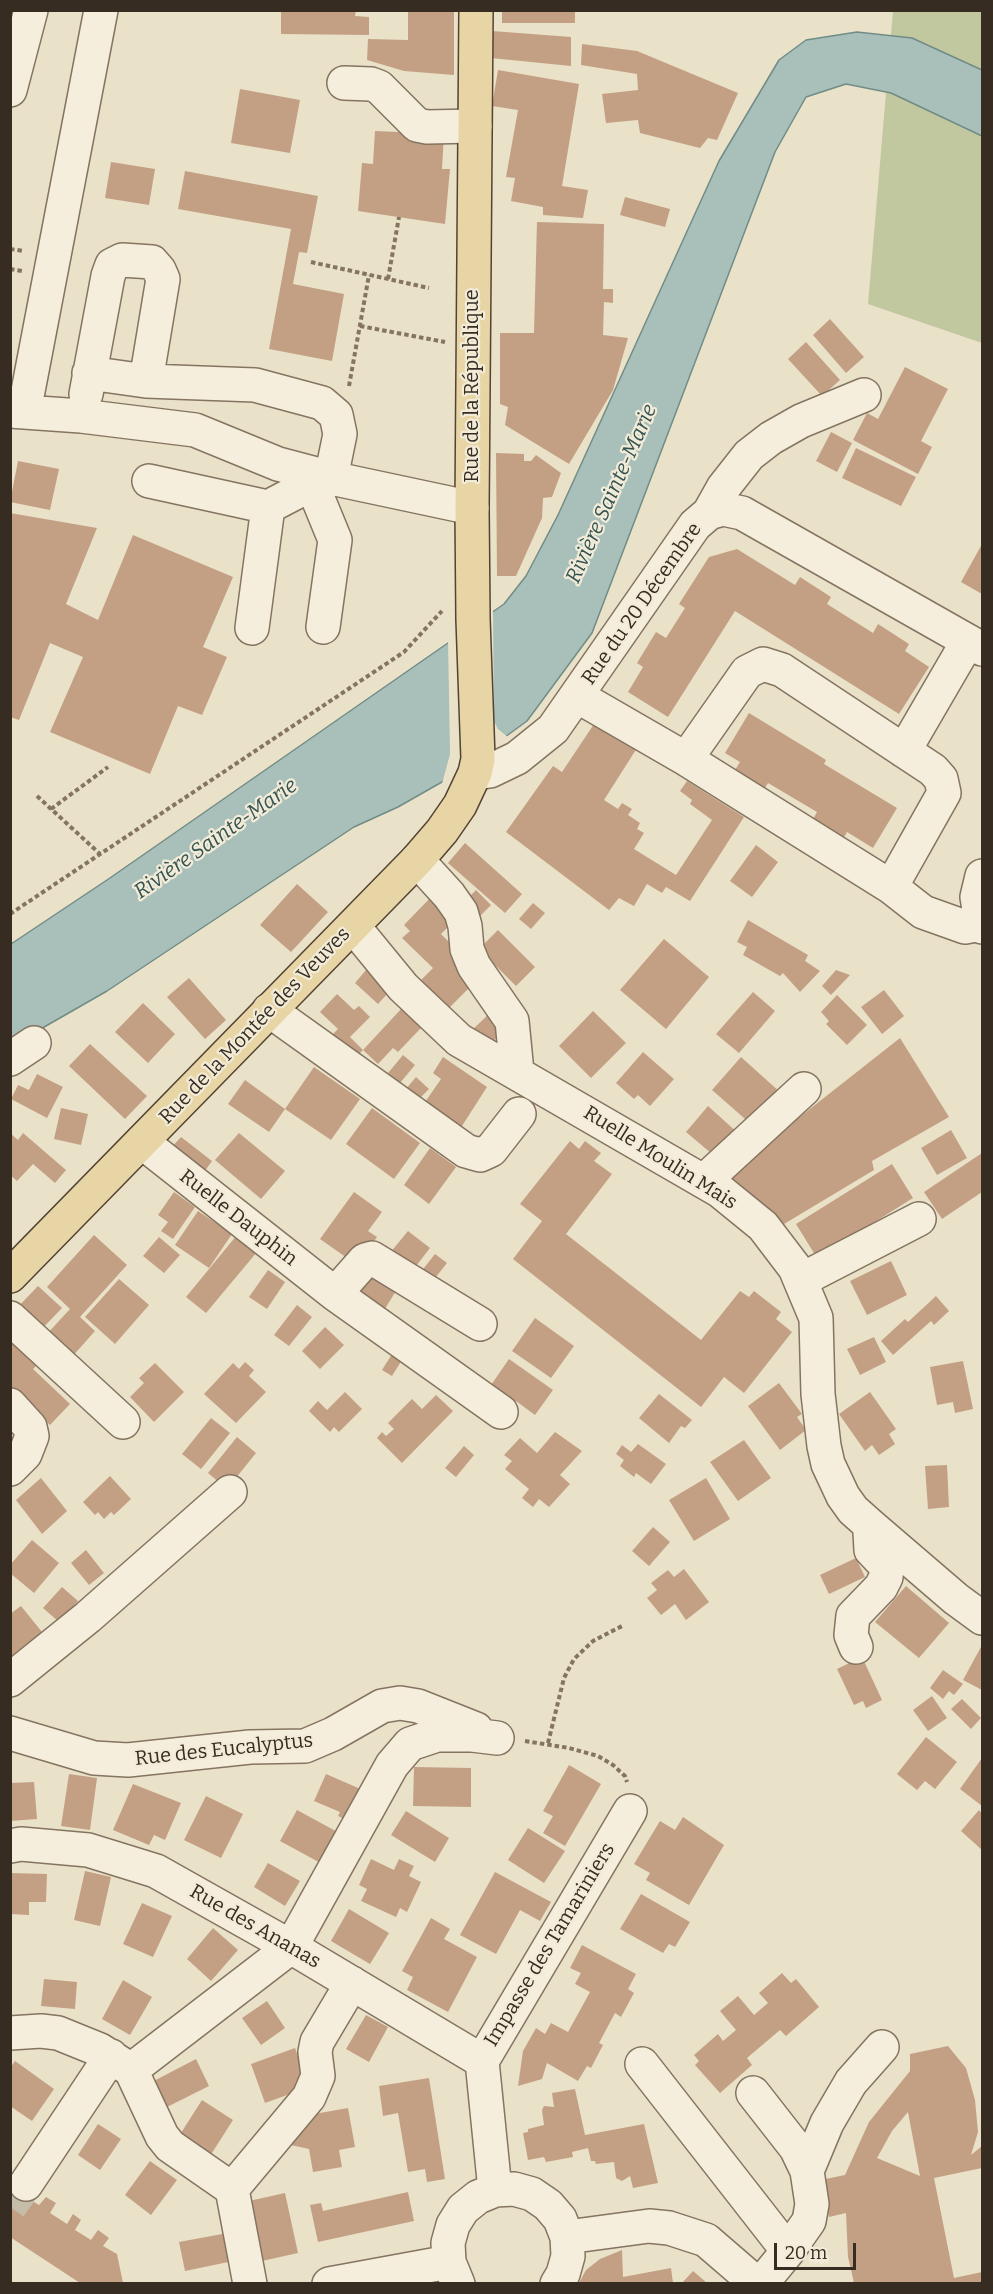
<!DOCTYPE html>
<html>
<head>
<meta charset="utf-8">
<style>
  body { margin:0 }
  #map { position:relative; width:993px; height:2294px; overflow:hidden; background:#eae1c9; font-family:Bitter,serif }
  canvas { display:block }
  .frame { position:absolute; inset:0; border:12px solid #362c22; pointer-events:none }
  .scale { position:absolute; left:774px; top:2243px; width:82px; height:27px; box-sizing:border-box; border:3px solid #362c22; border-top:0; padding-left:8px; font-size:18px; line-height:21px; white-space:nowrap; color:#362c22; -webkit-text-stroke:4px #f2ebd8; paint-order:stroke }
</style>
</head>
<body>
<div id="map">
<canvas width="993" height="2294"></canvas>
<div class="frame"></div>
<div class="scale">20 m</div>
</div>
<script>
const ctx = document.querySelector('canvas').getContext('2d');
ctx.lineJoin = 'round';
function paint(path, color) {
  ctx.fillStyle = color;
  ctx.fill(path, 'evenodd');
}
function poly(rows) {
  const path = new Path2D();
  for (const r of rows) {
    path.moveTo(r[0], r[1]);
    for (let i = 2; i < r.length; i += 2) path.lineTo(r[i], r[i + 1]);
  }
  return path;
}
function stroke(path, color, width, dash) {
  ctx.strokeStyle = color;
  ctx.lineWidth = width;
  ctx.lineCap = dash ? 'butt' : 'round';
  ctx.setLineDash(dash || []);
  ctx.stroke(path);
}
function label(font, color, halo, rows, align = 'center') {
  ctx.font = font + ' Bitter,serif';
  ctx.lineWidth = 4.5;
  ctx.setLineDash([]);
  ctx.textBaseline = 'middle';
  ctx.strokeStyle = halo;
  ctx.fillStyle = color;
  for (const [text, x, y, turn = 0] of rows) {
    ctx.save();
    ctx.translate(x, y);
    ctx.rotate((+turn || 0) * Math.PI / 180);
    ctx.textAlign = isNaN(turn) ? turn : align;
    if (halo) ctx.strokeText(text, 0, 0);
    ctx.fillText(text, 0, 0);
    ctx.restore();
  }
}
const green = poly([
  [893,11,982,11,982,343,868,304]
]);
const water = poly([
  [857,32,912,38,982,70,982,136,891,93,846,84,806,97,775,152,592,633,527,721,449,778,398,807,354,827,107,991,11,1046,11,944,107,880,504,604,526,576,558,515,719,161,779,60,806,40,857,32]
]);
const pier = poly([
  [493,608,494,721,498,729,509,738,442,784,450,754,448,639]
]);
const building = poly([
  [281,10,356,10,355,16,369,17,369,35,281,34],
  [408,10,454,10,454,75,404,71,367,60,368,39,408,40],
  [502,10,575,10,575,23,502,23],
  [492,31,571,37,571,66,491,58],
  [582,44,637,51,738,93,717,140,708,138,700,148,640,133,638,120,606,123,602,94,638,90,637,74,581,65],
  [498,70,579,84,562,186,588,190,583,218,543,215,543,207,511,201,515,178,506,177,518,110,492,106],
  [240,89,300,100,290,153,231,143],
  [375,131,444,134,442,169,450,169,445,224,358,211,362,163,373,164],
  [111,162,155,169,149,205,105,198],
  [185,171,318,196,307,253,299,252,293,284,344,294,332,361,269,349,291,229,178,209],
  [625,197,670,209,665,227,620,215],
  [537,222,604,224,603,289,613,289,613,303,604,302,603,335,628,338,613,390,569,464,505,425,508,407,500,404,500,333,534,333],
  [830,319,864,357,846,373,813,335],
  [806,342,840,380,822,396,788,359],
  [905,367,948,389,921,441,932,447,918,474,853,440,867,413,878,419],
  [831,432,852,443,837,472,816,461],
  [856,448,916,477,901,506,842,478],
  [496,453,524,454,524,461,531,461,536,455,561,473,552,497,543,498,542,518,516,576,497,576],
  [18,461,59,469,50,510,10,502],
  [10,513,97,528,66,604,98,620,133,535,233,577,203,647,227,657,202,715,178,706,150,774,50,732,83,657,50,643,19,720,10,717],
  [982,544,982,594,961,582],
  [737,549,795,585,800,577,831,597,827,604,873,633,878,624,909,644,905,651,929,667,899,714,735,611,668,717,628,692,643,667,637,663,656,632,666,638,685,608,679,604,709,557],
  [749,713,818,755,826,760,824,764,897,808,873,848,847,832,842,841,811,823,817,812,768,783,765,788,735,770,740,762,725,753],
  [596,721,637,748,604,800,618,809,622,803,632,809,628,815,640,823,637,829,644,833,634,849,676,875,712,820,690,804,692,800,680,791,687,781,744,817,690,901,666,887,662,893,647,884,634,906,619,898,609,910,506,832,553,766,562,772],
  [465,843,522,894,505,913,448,863],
  [756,845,778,862,752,897,730,881],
  [297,884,328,912,291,952,260,925],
  [476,890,491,905,478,918,463,903],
  [434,894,458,917,441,934,463,956,478,979,448,1009,420,981,433,968,402,938,410,931,404,925],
  [533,903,545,913,531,929,519,919],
  [748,920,808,955,805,961,820,971,800,992,783,973,780,976,743,955,747,947,737,942],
  [498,930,535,967,516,986,479,949],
  [664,939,709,977,666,1029,620,990],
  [366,970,390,991,378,1004,355,983],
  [836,970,850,975,831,995,822,986],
  [189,978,226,1020,205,1039,167,997],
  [884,990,904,1016,882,1034,861,1007],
  [753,992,775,1011,739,1053,716,1034],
  [337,994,354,1010,359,1006,370,1017,350,1037,363,1050,402,1008,422,1027,398,1052,393,1048,378,1064,363,1050,353,1060,330,1037,338,1029,320,1012],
  [837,995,867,1025,847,1045,826,1024,829,1021,821,1012],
  [143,1003,175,1034,148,1063,115,1032],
  [593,1011,626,1043,591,1078,559,1046],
  [490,1013,506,1029,487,1047,471,1031],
  [900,1038,949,1117,872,1161,874,1170,784,1224,726,1175],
  [90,1044,147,1096,125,1119,69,1066],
  [643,1052,674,1079,650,1106,638,1095,634,1099,616,1083],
  [403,1055,415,1065,400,1083,388,1073],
  [443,1057,487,1087,460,1129,423,1105,441,1079,433,1073],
  [741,1057,781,1093,752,1125,712,1090],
  [314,1067,360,1099,331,1140,285,1109],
  [37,1074,63,1087,47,1118,11,1099,18,1085,29,1090],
  [416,1077,429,1089,418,1100,406,1089],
  [245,1080,285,1109,269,1132,228,1104],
  [708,1106,739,1134,718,1159,686,1132],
  [61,1108,88,1114,81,1145,54,1139],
  [372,1108,420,1143,394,1179,346,1144],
  [951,1130,967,1158,937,1175,921,1148],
  [10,1133,18,1140,23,1133,66,1170,55,1183,33,1164,17,1181,10,1175],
  [239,1133,285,1171,261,1199,215,1160],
  [181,1137,212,1161,202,1175,170,1149],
  [570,1141,579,1149,585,1141,601,1153,594,1161,612,1174,566,1234,701,1340,740,1291,749,1297,754,1291,781,1312,776,1319,792,1332,744,1393,724,1377,701,1407,513,1259,542,1221,520,1204],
  [430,1148,456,1167,429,1204,404,1185],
  [982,1153,982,1192,942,1219,924,1192],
  [892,1164,913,1198,817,1258,796,1224],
  [174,1192,195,1207,173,1239,161,1231,168,1222,158,1215],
  [354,1192,382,1212,368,1231,377,1237,357,1265,320,1239],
  [198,1211,232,1234,209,1268,175,1245],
  [408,1231,430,1248,413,1270,390,1253],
  [94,1235,127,1265,80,1317,95,1331,71,1358,46,1335,70,1309,47,1287],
  [237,1235,257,1252,206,1313,186,1297],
  [159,1237,180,1255,164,1273,143,1256],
  [435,1254,447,1263,428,1287,416,1278],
  [891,1261,907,1295,867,1315,850,1281],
  [373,1266,401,1283,381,1315,354,1298],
  [268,1270,285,1282,267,1309,249,1297],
  [119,1279,149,1305,115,1344,85,1317],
  [38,1286,62,1308,37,1334,13,1312],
  [936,1296,949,1311,934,1325,931,1321,893,1355,881,1341,905,1319,908,1322],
  [297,1305,312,1317,289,1346,274,1335],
  [535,1318,574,1346,551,1378,512,1351],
  [325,1327,344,1345,320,1369,302,1351],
  [874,1337,886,1362,860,1375,847,1349],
  [10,1338,41,1361,33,1369,70,1404,50,1425,21,1398,10,1397],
  [397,1346,407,1352,392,1376,382,1370],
  [509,1359,553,1390,535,1415,516,1401,513,1406,489,1388],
  [963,1361,973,1409,955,1413,953,1402,937,1405,930,1367],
  [245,1362,254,1370,249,1376,266,1392,236,1423,204,1394,233,1363,239,1369],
  [155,1363,184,1392,154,1422,130,1397,144,1383,139,1378],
  [779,1383,802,1414,797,1417,806,1430,780,1450,748,1406],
  [345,1392,362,1409,339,1432,334,1427,330,1432,309,1411,318,1401,327,1410],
  [870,1392,896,1429,889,1434,895,1444,879,1455,872,1445,865,1451,839,1414],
  [659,1394,692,1420,685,1428,681,1426,669,1443,639,1418],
  [436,1395,453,1411,402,1463,377,1438,382,1432,386,1436,394,1429,388,1423,412,1399,422,1409],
  [211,1418,230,1433,201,1469,182,1454],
  [555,1432,582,1451,560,1475,570,1484,549,1507,539,1499,533,1507,522,1498,529,1489,505,1469,512,1461,504,1455,520,1438,537,1453],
  [237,1437,256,1453,227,1489,208,1473],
  [744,1440,771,1478,738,1501,710,1462],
  [638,1444,666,1464,651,1484,636,1473,634,1477,620,1466,624,1460,616,1454,622,1445,631,1452],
  [464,1446,474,1455,456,1477,445,1468],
  [947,1465,949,1507,928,1509,925,1466],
  [110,1476,131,1499,114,1515,111,1512,104,1519,98,1512,95,1515,83,1502],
  [41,1478,67,1511,42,1534,16,1500],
  [706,1478,730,1519,694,1541,669,1500],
  [653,1527,670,1542,649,1566,632,1551],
  [32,1540,59,1563,34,1593,10,1573,10,1565],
  [86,1550,104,1573,89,1585,71,1563],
  [856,1558,865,1577,829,1594,820,1575],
  [684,1569,709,1602,686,1620,675,1604,661,1615,647,1598,657,1590,651,1583,668,1570,674,1577],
  [906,1586,949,1623,919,1658,875,1622],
  [62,1587,78,1601,59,1622,43,1608],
  [21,1606,42,1632,10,1658,10,1614],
  [982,1645,982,1690,963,1680],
  [862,1657,882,1700,866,1708,863,1701,854,1705,837,1669],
  [943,1670,963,1684,954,1695,949,1691,943,1699,930,1688],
  [932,1696,947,1718,928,1731,913,1710],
  [962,1699,981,1718,971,1729,951,1709],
  [926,1737,957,1762,935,1789,925,1781,917,1790,897,1774],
  [982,1758,982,1806,960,1789],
  [569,1765,601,1784,565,1846,543,1833,553,1816,543,1811],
  [414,1767,471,1768,471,1807,413,1806],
  [69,1774,97,1778,90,1830,61,1826],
  [326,1774,365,1791,351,1822,338,1816,340,1812,314,1801],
  [34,1782,37,1819,10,1821,10,1783],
  [133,1784,181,1803,165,1840,154,1835,149,1845,113,1830],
  [206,1796,243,1814,221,1858,184,1840],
  [297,1810,343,1835,326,1866,280,1841],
  [979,1810,982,1814,982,1850,961,1831],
  [406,1811,449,1838,435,1862,391,1835],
  [683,1817,724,1845,689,1905,646,1880,650,1873,634,1864,660,1821,675,1830],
  [528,1828,565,1851,544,1883,508,1860],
  [371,1859,394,1870,399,1859,414,1866,409,1876,421,1882,407,1912,400,1908,396,1917,361,1901,367,1889,359,1885],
  [268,1863,300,1881,285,1906,254,1887],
  [85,1871,111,1877,100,1926,74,1920],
  [495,1872,551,1902,540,1921,520,1910,496,1954,460,1935],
  [10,1873,47,1874,46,1902,29,1902,29,1915,10,1914],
  [641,1894,690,1922,675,1947,669,1944,663,1953,620,1929],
  [142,1903,172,1916,153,1957,123,1944],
  [349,1909,389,1933,370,1964,331,1941],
  [431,1918,450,1929,444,1939,477,1957,448,2012,407,1990,413,1977,402,1971],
  [213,1928,238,1950,211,1981,187,1959],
  [582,1945,636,1974,628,1989,634,1993,621,2017,615,2013,599,2043,603,2045,591,2068,587,2066,578,2081,547,2063,542,2079,518,2086,523,2051,536,2028,545,2034,551,2023,568,2032,590,1992,575,1984,581,1973,570,1968],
  [782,1973,791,1983,796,1979,819,2007,786,2036,780,2030,747,2058,752,2065,720,2093,695,2065,699,2061,694,2055,718,2034,723,2041,736,2030,720,2011,738,1996,754,2015,768,2003,759,1993],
  [44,1979,77,1982,75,2009,41,2006],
  [123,1980,152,1997,130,2035,102,2019],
  [267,2001,285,2028,261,2045,242,2018],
  [366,2015,388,2027,369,2062,346,2049],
  [948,2046,966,2068,975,2100,978,2132,971,2155,982,2146,982,2168,934,2178,954,2278,982,2272,982,2283,854,2283,848,2257,846,2213,829,2217,821,2180,845,2175,869,2122,910,2071,910,2054],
  [908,2112,920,2176,877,2158,892,2131],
  [295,2048,309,2087,265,2103,251,2064],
  [196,2059,209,2086,163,2109,150,2083],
  [15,2061,54,2089,32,2121,10,2106,10,2068],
  [429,2078,445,2179,427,2182,425,2169,408,2172,398,2113,383,2116,379,2086],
  [575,2089,585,2135,644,2124,658,2183,633,2188,630,2176,622,2181,616,2178,614,2162,596,2164,595,2161,591,2161,588,2148,572,2152,573,2157,546,2162,544,2157,528,2160,523,2133,528,2132,528,2129,544,2125,542,2110,544,2106,554,2107,552,2093],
  [202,2100,233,2120,210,2156,179,2136],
  [348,2108,355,2147,339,2150,342,2167,313,2172,309,2149,277,2142,303,2116],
  [98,2124,121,2139,100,2170,78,2155],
  [150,2161,177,2180,151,2215,125,2195],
  [10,2187,39,2205,46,2197,56,2203,50,2213,67,2224,73,2214,81,2220,75,2230,91,2240,98,2230,109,2238,103,2246,117,2254,123,2283,80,2283,10,2237],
  [408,2192,414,2221,318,2242,310,2205,321,2203,323,2211],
  [285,2193,298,2253,253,2263,240,2203],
  [233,2232,238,2260,185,2271,179,2242],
  [622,2250,623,2277,671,2268,673,2283,579,2283,586,2270,600,2259],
  [693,2271,707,2283,682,2283]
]);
const minorTunnel = poly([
  [10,2207,26,2184]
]);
const path = poly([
  [10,249,24,251],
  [311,262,429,288],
  [10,269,22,271],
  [388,279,399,217],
  [360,326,445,342],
  [349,386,369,275],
  [37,796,100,854],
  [51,809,108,767],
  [10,914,404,652,442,611],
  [525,1741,569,1748,598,1756,613,1765,625,1776,627,1782],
  [548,1743,564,1678,574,1659,593,1641,622,1626]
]);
const minor = poly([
  [344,83,371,84,379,87,417,125,427,127,475,126],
  [10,90,31,10],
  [89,373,146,381,255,385,322,403,336,415,340,434,331,478,312,484,268,507,149,481],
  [86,394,108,276,112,265,122,260,152,262,159,270,163,279,146,381],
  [10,411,81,416,195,430,278,464,331,478,472,508],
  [24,412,101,10],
  [312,484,335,540,323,627],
  [709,513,723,488,749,455,771,438,801,421,864,395],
  [252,628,268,507],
  [577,696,686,759,891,887,923,912,965,927,980,924],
  [904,751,968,641],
  [686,759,747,672,763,664,782,670,933,770,941,779,944,793,891,887],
  [475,773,490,771,517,758,553,729,695,525,709,513,723,509,742,513,982,649],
  [417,860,449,895,461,912,465,926,467,949,474,966,512,1021,517,1072],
  [982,876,977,897,982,927],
  [353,926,403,987,459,1040,720,1191,763,1226,795,1268,816,1318,818,1394,824,1446,828,1464,843,1496,853,1510,871,1526,956,1599,982,1618],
  [269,1010,466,1151,480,1155,491,1150,519,1114],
  [10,1059,34,1043],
  [142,1142,335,1294,365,1260,372,1258,480,1324],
  [704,1181,804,1089],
  [801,1280,919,1219],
  [335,1294,501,1412],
  [10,1318,123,1422],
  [10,1405,30,1427,32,1436,25,1454,10,1469],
  [856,1647,851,1635,853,1616,881,1587,886,1577,887,1567,871,1550,870,1532],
  [10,1680,88,1617,230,1492],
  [10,1733,94,1758,128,1760,250,1747,305,1746,333,1734,382,1706,400,1703,418,1706,476,1729],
  [10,1846,21,1844,88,1850,156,1871,291,1947,482,2061],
  [10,2033,41,2031,58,2033,100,2050,131,2070,291,1947,392,1765,410,1744,437,1735,472,1735,497,1738],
  [642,2064,788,2251,761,2284],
  [131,2070,162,2136,170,2146,232,2189],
  [753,2093,796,2148,807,2171,812,2204,809,2221,788,2251],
  [807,2171,827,2123,851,2082,882,2047],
  [26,2184,111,2056],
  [495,2190,482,2061,630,1811],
  [567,2237,649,2226,669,2228,706,2240,757,2284],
  [250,2284,232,2189,309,2097,318,2076,315,2052,317,2042,352,1983],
  [329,2284,449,2262],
  [458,2284,449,2262,448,2243,453,2225,463,2209,478,2197,495,2190,514,2189,532,2194,548,2205,560,2219,567,2237,568,2256,563,2274,557,2284]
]);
const major = poly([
  [10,1276,417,860,442,831,460,805,475,773,478,759,473,619,472,508,476,10]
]);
const streetNames = [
  ["Rue de la République",472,386,-90],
  ["Rue du 20 Décembre",642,604,-55],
  ["Rue de la Montée des Veuves",255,1026,-46],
  ["Ruelle Moulin Mais",660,1158,32],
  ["Ruelle Dauphin",238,1218,38],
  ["Rue des Eucalyptus",224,1750,-6],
  ["Rue des Ananas",255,1927,30],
  ["Impasse des Tamariniers",550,1945,-59]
];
const waterNames = [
  ["Rivière Sainte-Marie",612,494,-66],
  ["Rivière Sainte-Marie",216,839,-35]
];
paint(green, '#c1c79e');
paint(water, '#a9bfb9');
stroke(water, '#718c86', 1.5);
paint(pier, '#eae1c9');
paint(building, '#c3a084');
stroke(minorTunnel, '#c6bda8', 33, [33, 16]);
stroke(minor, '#847460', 36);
stroke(major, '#534333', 36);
stroke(path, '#847460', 4, [4.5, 3]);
stroke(minor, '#f5eedc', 33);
stroke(major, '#e8d5a6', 33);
label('20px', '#362c22', '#f2ebd8', streetNames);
label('italic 21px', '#335453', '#f2ebd8', waterNames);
</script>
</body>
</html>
